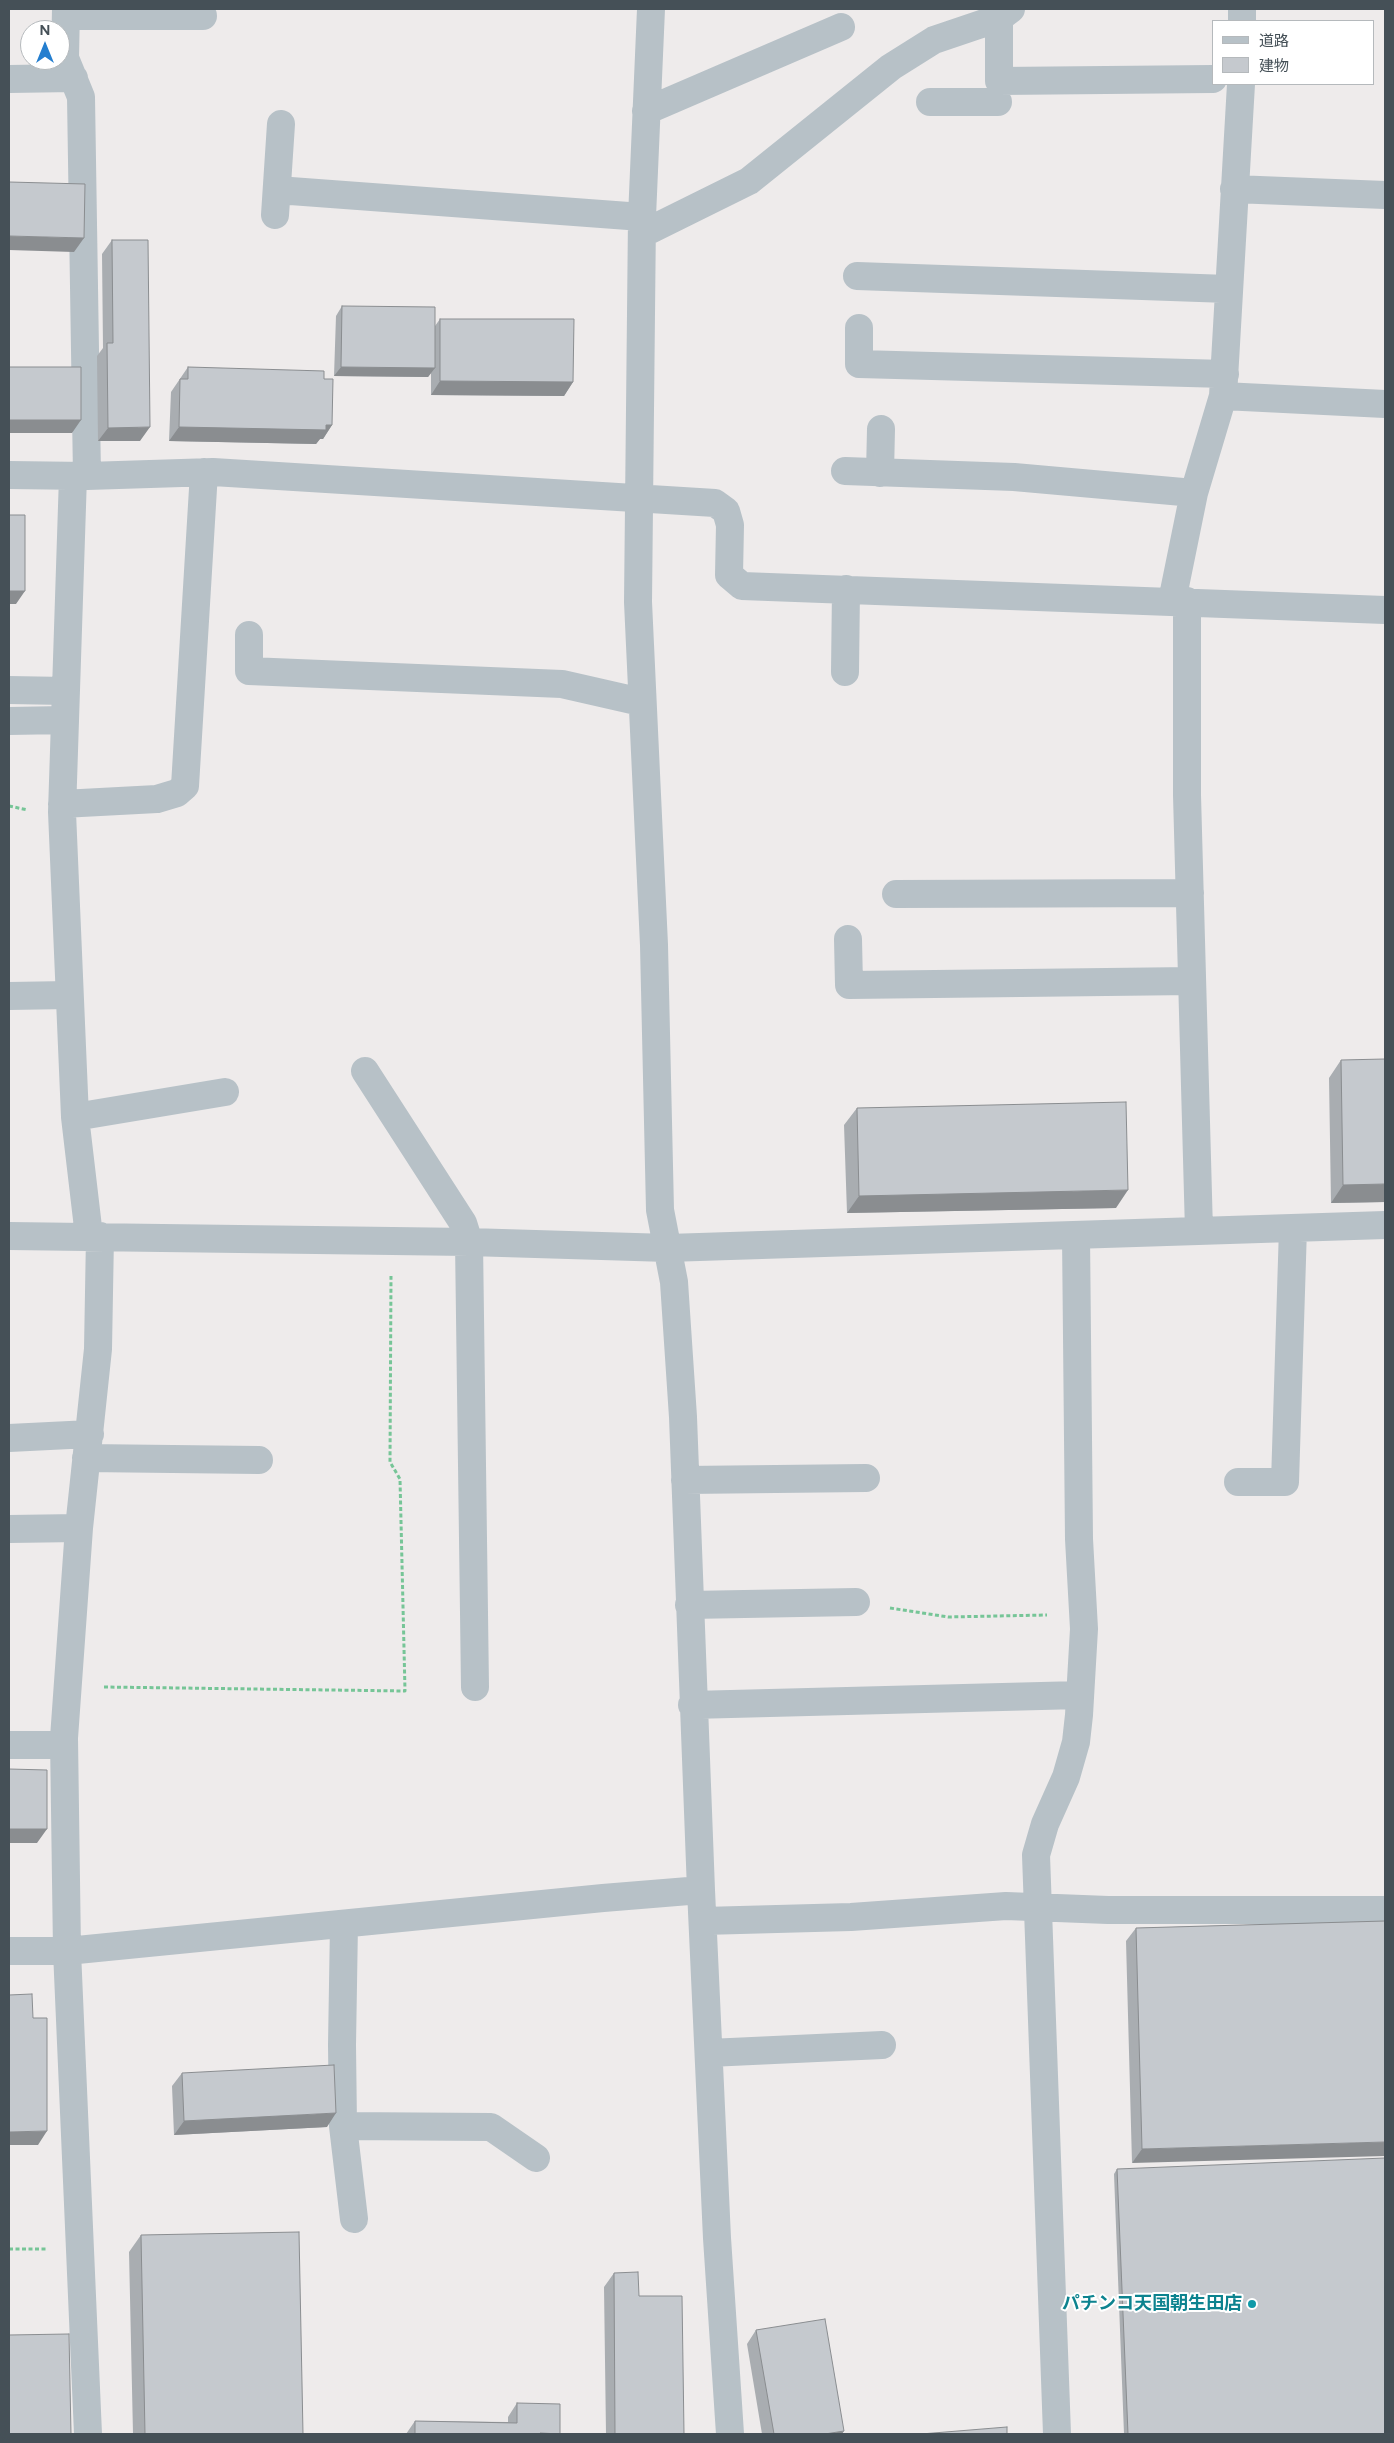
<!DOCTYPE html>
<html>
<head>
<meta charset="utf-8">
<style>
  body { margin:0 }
  #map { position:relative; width:1394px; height:2443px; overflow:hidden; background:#eeebeb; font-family:Figtree,"Noto Sans JP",sans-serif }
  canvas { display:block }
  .frame { position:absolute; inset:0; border:10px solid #455057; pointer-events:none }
  .legend { position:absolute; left:1212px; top:20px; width:162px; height:65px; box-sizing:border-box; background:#fff; border:1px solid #b5b9bc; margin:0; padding:6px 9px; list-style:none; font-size:15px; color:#455057 }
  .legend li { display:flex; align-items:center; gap:10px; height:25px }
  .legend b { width:25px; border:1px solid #b5b9bc }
  .north { position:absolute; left:20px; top:20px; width:50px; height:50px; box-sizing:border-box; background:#fff; border:1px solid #b5b9bc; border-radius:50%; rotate:0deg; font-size:14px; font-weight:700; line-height:20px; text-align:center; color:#455057 }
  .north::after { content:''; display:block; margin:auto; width:18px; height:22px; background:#247ecf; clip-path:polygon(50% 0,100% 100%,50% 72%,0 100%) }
</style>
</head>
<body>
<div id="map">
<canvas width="1394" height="2443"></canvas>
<div class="frame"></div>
<ul class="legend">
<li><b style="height:6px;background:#b7c1c7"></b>道路</li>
<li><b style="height:14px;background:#c5c9ce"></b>建物</li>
</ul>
<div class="north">N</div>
</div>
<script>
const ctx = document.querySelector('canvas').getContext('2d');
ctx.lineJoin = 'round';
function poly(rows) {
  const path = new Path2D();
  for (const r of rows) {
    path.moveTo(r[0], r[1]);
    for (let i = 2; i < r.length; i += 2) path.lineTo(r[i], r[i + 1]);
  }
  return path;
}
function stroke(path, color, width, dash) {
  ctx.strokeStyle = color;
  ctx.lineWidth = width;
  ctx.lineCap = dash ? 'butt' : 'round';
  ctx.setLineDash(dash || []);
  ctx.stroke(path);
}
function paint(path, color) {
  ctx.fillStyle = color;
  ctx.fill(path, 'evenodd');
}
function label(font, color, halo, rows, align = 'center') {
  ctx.font = font + ' Figtree,"Noto Sans JP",sans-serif';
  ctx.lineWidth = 4;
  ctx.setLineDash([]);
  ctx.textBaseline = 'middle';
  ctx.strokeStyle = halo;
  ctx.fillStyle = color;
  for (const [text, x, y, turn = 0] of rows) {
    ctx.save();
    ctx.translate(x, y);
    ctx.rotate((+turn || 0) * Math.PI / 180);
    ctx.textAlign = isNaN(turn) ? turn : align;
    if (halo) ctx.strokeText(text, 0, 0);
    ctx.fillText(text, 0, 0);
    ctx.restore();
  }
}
const path = poly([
  [9,806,28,810],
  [890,1608,948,1617,1047,1615],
  [104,1687,405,1691,400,1479,390,1462,391,1276],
  [9,2249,46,2249]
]);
const street = poly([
  [66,9,65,58,81,97,87,476],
  [651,9,642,217,638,602,654,945,660,1210,674,1282,683,1417,701,1890,717,2238,730,2434],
  [66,16,203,16],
  [999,18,999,81,1213,79],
  [1242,21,1242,9],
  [9,79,74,78],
  [930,102,998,102],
  [646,111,841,27],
  [1234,189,1385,195],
  [277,190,642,217],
  [275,215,281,124],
  [642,234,749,181,891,67,934,40,999,18,1011,9],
  [857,276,1228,289],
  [859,328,859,364,1225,374],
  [1223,396,1385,404],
  [845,471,1014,477,1194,493],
  [880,473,881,429],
  [9,475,87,476,213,472,715,503,726,511,730,525,729,575,742,586,1385,610],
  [73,476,62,812,75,1117,89,1236],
  [1172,601,1194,493,1223,396,1241,84],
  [1187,601,1187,795,1199,1231],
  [249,635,249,671,562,684,641,702],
  [845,672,846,589],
  [9,690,66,691],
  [9,721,65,720],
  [62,804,157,799,177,793,185,786,204,472],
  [896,894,1190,893],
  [848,939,849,985,1192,981],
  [9,996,69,995],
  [365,1071,463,1223,469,1242,475,1687],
  [75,1117,225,1092],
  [9,1236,469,1242,668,1248,1385,1225],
  [9,1438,90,1434],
  [86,1458,259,1460],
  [685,1480,866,1478],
  [1238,1482,1285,1482,1293,1228],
  [9,1529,79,1528],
  [689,1605,856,1602],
  [692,1705,1080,1695],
  [9,1745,64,1745],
  [703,1921,851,1917,1006,1906,1108,1910,1385,1910],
  [344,1924,342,2045,343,2126,354,2219],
  [9,1951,67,1951,603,1898,701,1890],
  [709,2053,882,2045],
  [343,2126,491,2127,536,2158],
  [88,2434,67,1951,64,1738,79,1528,98,1349,100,1236],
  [1057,2434,1036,1855,1045,1824,1066,1777,1076,1742,1079,1715,1084,1629,1079,1539,1076,1235]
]);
const wall = poly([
  [112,240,140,441,98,441,97,356,103,348,102,254],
  [342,306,435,326,440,319,573,382,564,396,431,395,431,373,428,377,334,376,336,316],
  [188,367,324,379,332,425,323,439,320,439,316,444,169,441,171,392],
  [1341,1060,1385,1202,1331,1203,1329,1078],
  [857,1108,1116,1208,847,1213,844,1125],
  [1385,1921,1132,2163,1126,1941,1136,1928],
  [182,2073,327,2127,174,2135,172,2086],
  [1117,2169,1385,2434,1124,2434,1114,2174],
  [141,2235,303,2434,133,2434,129,2252],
  [614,2273,639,2296,684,2434,606,2434,604,2287],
  [756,2330,842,2434,762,2434,747,2344],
  [517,2403,559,2434,406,2434,415,2421,508,2422,508,2417]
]);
const shadedWall = poly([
  [9,236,84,238,74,252,9,250],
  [341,367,435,368,428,377,334,376],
  [440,381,573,382,564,396,431,395],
  [9,420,81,420,72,433,9,433],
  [332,425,323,439,320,439,316,444,169,441,179,427],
  [150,427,140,441,98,441,108,428],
  [9,591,25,591,16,604,9,604],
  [1385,1184,1385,1202,1331,1203,1343,1185],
  [1128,1190,1116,1208,847,1213,859,1196],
  [9,1829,47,1829,37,1843,9,1843],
  [336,2113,327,2127,174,2135,184,2121],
  [47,2131,38,2145,9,2145,9,2132],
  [1385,2142,1385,2156,1132,2163,1142,2149],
  [844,2431,842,2434,825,2434]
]);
const building = poly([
  [9,182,85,184,84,238,9,236,9,182],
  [112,240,148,240,150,427,108,428,107,343,113,343,112,240],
  [342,306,435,307,435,368,341,367,342,306],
  [440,319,574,319,573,382,440,381,440,319],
  [9,367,81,367,81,420,9,420,9,367],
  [188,367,324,371,324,379,333,379,332,425,326,425,326,430,179,427,180,379,188,379,188,367],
  [9,515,25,515,25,591,9,591,9,515],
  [1385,1059,1385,1184,1343,1185,1341,1060,1385,1059],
  [1126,1102,1128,1190,859,1196,857,1108,1126,1102],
  [9,1769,47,1770,47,1829,9,1829,9,1769],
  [1385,1921,1385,2142,1142,2149,1136,1928,1385,1921],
  [32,1994,33,2018,47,2018,47,2131,9,2132,9,1995,32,1994],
  [334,2065,336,2113,184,2121,182,2073,334,2065],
  [1385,2158,1385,2434,1128,2434,1117,2169,1385,2158],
  [299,2232,303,2434,145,2434,141,2235,299,2232],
  [638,2272,639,2296,682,2296,684,2434,615,2434,614,2273,638,2272],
  [825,2319,844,2431,825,2434,774,2434,756,2330,825,2319],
  [69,2334,71,2434,9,2434,9,2335,69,2334],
  [517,2403,560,2404,560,2434,540,2433,540,2434,415,2434,415,2421,517,2423,517,2403],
  [1007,2427,1007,2434,921,2434,1007,2427]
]);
const markers = [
  [1252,2304,5,"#0f9aa8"]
];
const cultureNames = [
  ["パチンコ天国朝生田店",1242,2304]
];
stroke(path, '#76c597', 3, [4, 2.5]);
stroke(street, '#b7c1c7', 28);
paint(wall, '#a9adb1');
paint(shadedWall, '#8a8d90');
paint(building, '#c5c9ce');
stroke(building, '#8a8d90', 1);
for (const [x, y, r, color] of markers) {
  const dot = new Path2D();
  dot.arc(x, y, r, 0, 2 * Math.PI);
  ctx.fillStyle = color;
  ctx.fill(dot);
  stroke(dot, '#fff', 2);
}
label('bold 18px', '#0d838f', '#fff', cultureNames, 'right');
</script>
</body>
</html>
